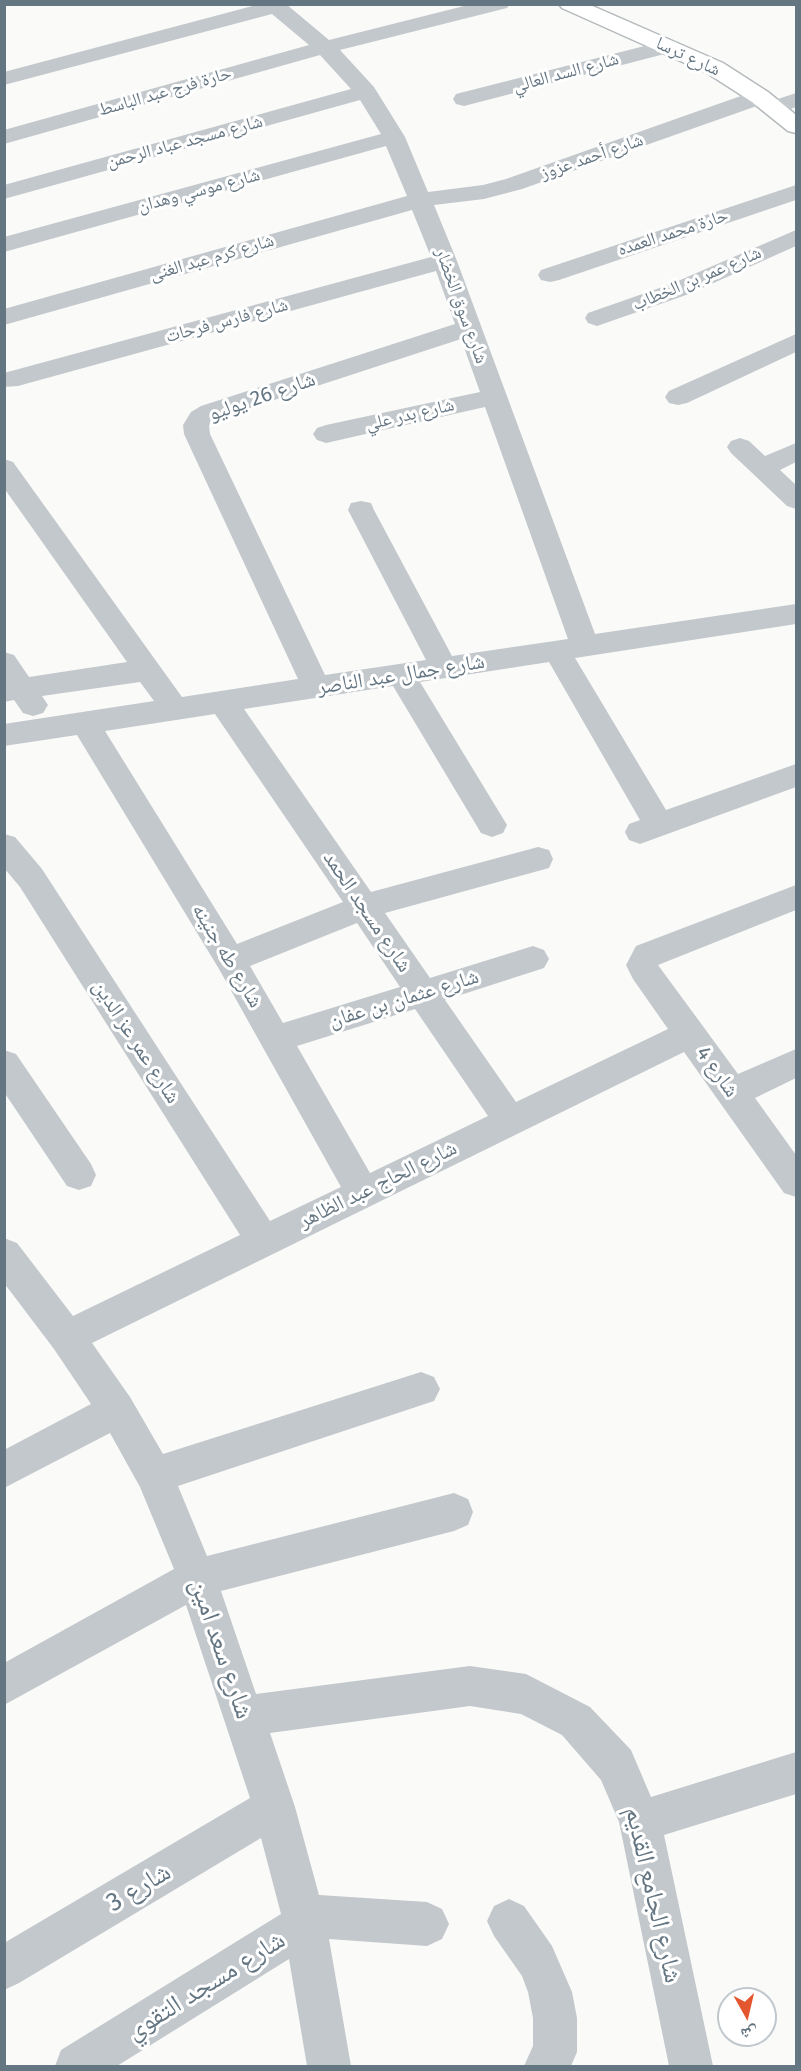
<!DOCTYPE html>
<html>
<head>
<meta charset="utf-8">
<style>
  body { margin:0 }
  #map { position:relative; width:801px; height:2071px; overflow:hidden; background:#fafaf8; font-family:"Fira Sans","Noto Naskh Arabic",sans-serif }
  canvas { display:block }
  .frame { position:absolute; inset:0; border:6px solid #657683; pointer-events:none }
  .north { position:absolute; left:717px; top:1987px; width:60px; height:60px; box-sizing:border-box; background:#fff; border:2px solid #c1c8cd; border-radius:50%; rotate:172deg; font-size:16px; font-weight:700; line-height:24px; text-align:center; color:#657683 }
  .north::after { content:''; display:block; margin:auto; width:21px; height:27px; background:#e4572e; clip-path:polygon(50% 0,100% 100%,50% 72%,0 100%) }
</style>
</head>
<body>
<div id="map">
<canvas width="801" height="2071"></canvas>
<div class="frame"></div>
<div class="north">ش</div>
</div>
<script>
const ctx = document.querySelector('canvas').getContext('2d');
ctx.lineJoin = 'round';
function poly(rows) {
  const path = new Path2D();
  for (const r of rows) {
    path.moveTo(r[0], r[1]);
    for (let i = 2; i < r.length; i += 2) path.lineTo(r[i], r[i + 1]);
  }
  return path;
}
function stroke(path, color, width, dash) {
  ctx.strokeStyle = color;
  ctx.lineWidth = width;
  ctx.lineCap = dash ? 'butt' : 'round';
  ctx.setLineDash(dash || []);
  ctx.stroke(path);
}
function paint(path, color) {
  ctx.fillStyle = color;
  ctx.fill(path, 'evenodd');
}
function label(font, color, halo, rows, align = 'center') {
  ctx.font = font + ' "Fira Sans","Noto Naskh Arabic",sans-serif';
  ctx.lineWidth = 6;
  ctx.setLineDash([]);
  ctx.textBaseline = 'middle';
  ctx.strokeStyle = halo;
  ctx.fillStyle = color;
  for (const [text, x, y, turn = 0] of rows) {
    ctx.save();
    ctx.translate(x, y);
    ctx.rotate((+turn || 0) * Math.PI / 180);
    ctx.textAlign = isNaN(turn) ? turn : align;
    if (halo) ctx.strokeText(text, 0, 0);
    ctx.fillText(text, 0, 0);
    ctx.restore();
  }
}
const minor = poly([
  [260,4,286,4,329,40,472,4,510,4,507,8,340,50,374,87,405,137,428,192,483,185,506,179,752,92,760,90,768,92,771,97,768,102,522,189,484,199,434,205,457,261,595,634,796,604,796,624,575,658,666,810,796,764,796,787,640,844,629,840,625,832,629,824,640,820,549,662,420,682,507,825,503,833,492,837,481,833,393,686,244,709,371,892,538,847,549,850,553,859,549,868,385,913,430,978,533,946,544,950,549,959,544,968,445,1000,516,1102,668,1029,633,979,626,965,636,946,796,885,796,910,658,965,738,1074,796,1049,796,1078,755,1098,796,1155,796,1197,784,1193,684,1052,92,1343,130,1397,163,1454,421,1372,434,1377,440,1389,434,1401,178,1486,207,1556,454,1493,468,1499,473,1512,468,1525,454,1531,221,1591,256,1694,470,1666,526,1674,590,1707,631,1750,651,1797,796,1752,796,1794,664,1835,713,2066,669,2066,619,1822,601,1780,562,1735,521,1714,470,1706,270,1733,295,1807,319,1895,427,1902,442,1909,449,1924,442,1939,427,1946,329,1939,351,2066,307,2066,289,1959,117,2066,55,2066,61,2050,281,1914,261,1838,19,1983,4,1990,4,1943,250,1798,186,1605,4,1705,4,1663,174,1569,140,1487,110,1433,4,1488,4,1450,91,1404,54,1349,4,1283,4,1238,17,1243,73,1316,240,1235,20,887,4,868,4,834,15,837,42,869,270,1221,341,1187,219,969,77,735,4,746,4,724,154,701,140,682,42,696,48,705,43,713,33,716,23,713,14,700,4,702,4,652,14,655,29,677,127,662,4,488,4,459,13,462,182,697,298,679,184,434,183,425,191,412,201,406,455,324,436,271,18,386,4,387,4,373,431,257,412,210,4,325,4,309,407,196,386,146,4,252,4,237,381,134,360,100,4,199,4,185,351,89,320,55,4,144,4,130,309,45,272,14,4,85,4,72,260,4],
  [461,339,480,392,326,425,317,428,313,434,317,440,326,443,485,407,568,639,452,656,374,510,371,503,361,501,351,503,348,510,426,660,325,675,210,434,209,425,219,418,461,339],
  [215,714,343,902,237,944,105,731,215,714],
  [357,923,400,987,283,1023,250,966,357,923],
  [415,1009,488,1116,370,1173,297,1046,415,1009],
  [668,40,676,41,679,46,676,51,464,106,456,104,453,99,456,94,668,40],
  [796,93,796,107,774,115,766,113,763,108,766,103,796,93],
  [796,185,796,200,559,280,550,282,541,280,538,275,541,270,796,185],
  [796,230,796,246,689,294,597,326,588,323,585,318,588,313,671,284,796,230],
  [796,334,796,352,687,403,678,405,669,403,665,397,669,391,796,334],
  [740,438,749,441,765,456,796,443,796,462,780,470,796,485,796,509,787,506,731,453,727,447,731,441,740,438],
  [4,1050,16,1054,91,1164,96,1175,91,1186,79,1190,67,1186,4,1092,4,1050],
  [509,1899,524,1906,552,1946,572,1992,577,2018,577,2052,571,2066,524,2066,533,2046,533,2018,528,1992,522,1976,494,1936,487,1921,494,1906,509,1899]
]);
const major = poly([
  [559,4,588,4,723,63,768,92,796,115,796,133,788,131,752,102,707,73,562,8,559,4]
]);
const farStreetnames = [
  ["شارع ترسا",688,57,25],
  ["شارع السد العالي",566,73,-15],
  ["حارة فرج عبد الباسط",165,92,-16],
  ["شارع مسجد عباد الرحمن",185,142,-15],
  ["شارع أحمد عزوز",592,157,-19],
  ["شارع موسي وهدان",199,191,-15],
  ["حارة محمد العمده",673,233,-18],
  ["شارع كرم عبد الغنى",212,258,-16],
  ["شارع عمر بن الخطاب",697,279,-23],
  ["شارع سوق الخضار",461,306,70],
  ["شارع فارس فرحات",227,321,-15],
  ["شارع بدر علي",410,415,-13]
];
const streetNames = [
  ["شارع 26 يوليو",262,397,-19],
  ["شارع جمال عبد الناصر",401,675,-9],
  ["شارع مسجد الحمد",367,912,56],
  ["شارع طه جنينه",227,956,59],
  ["شارع عثمان بن عفان",404,999,-17],
  ["شارع عمر عز الدين",136,1042,57],
  ["شارع 4",717,1072,54],
  ["شارع الحاج عبد الظاهر",378,1185,-26]
];
const nearStreetnames = [
  ["شارع سعد امين",221,1649,71],
  ["شارع 3",139,1888,-31],
  ["شارع الجامع القديم",653,1895,77],
  ["شارع مسجد التقوي",206,1986,-32]
];
stroke(major, '#b5babe', 3);
paint(minor, '#c3c8cc');
paint(major, '#fff');
label('18px', '#657683', '#fff', farStreetnames);
label('21px', '#657683', '#fff', streetNames);
label('26px', '#657683', '#fff', nearStreetnames);
</script>
</body>
</html>
